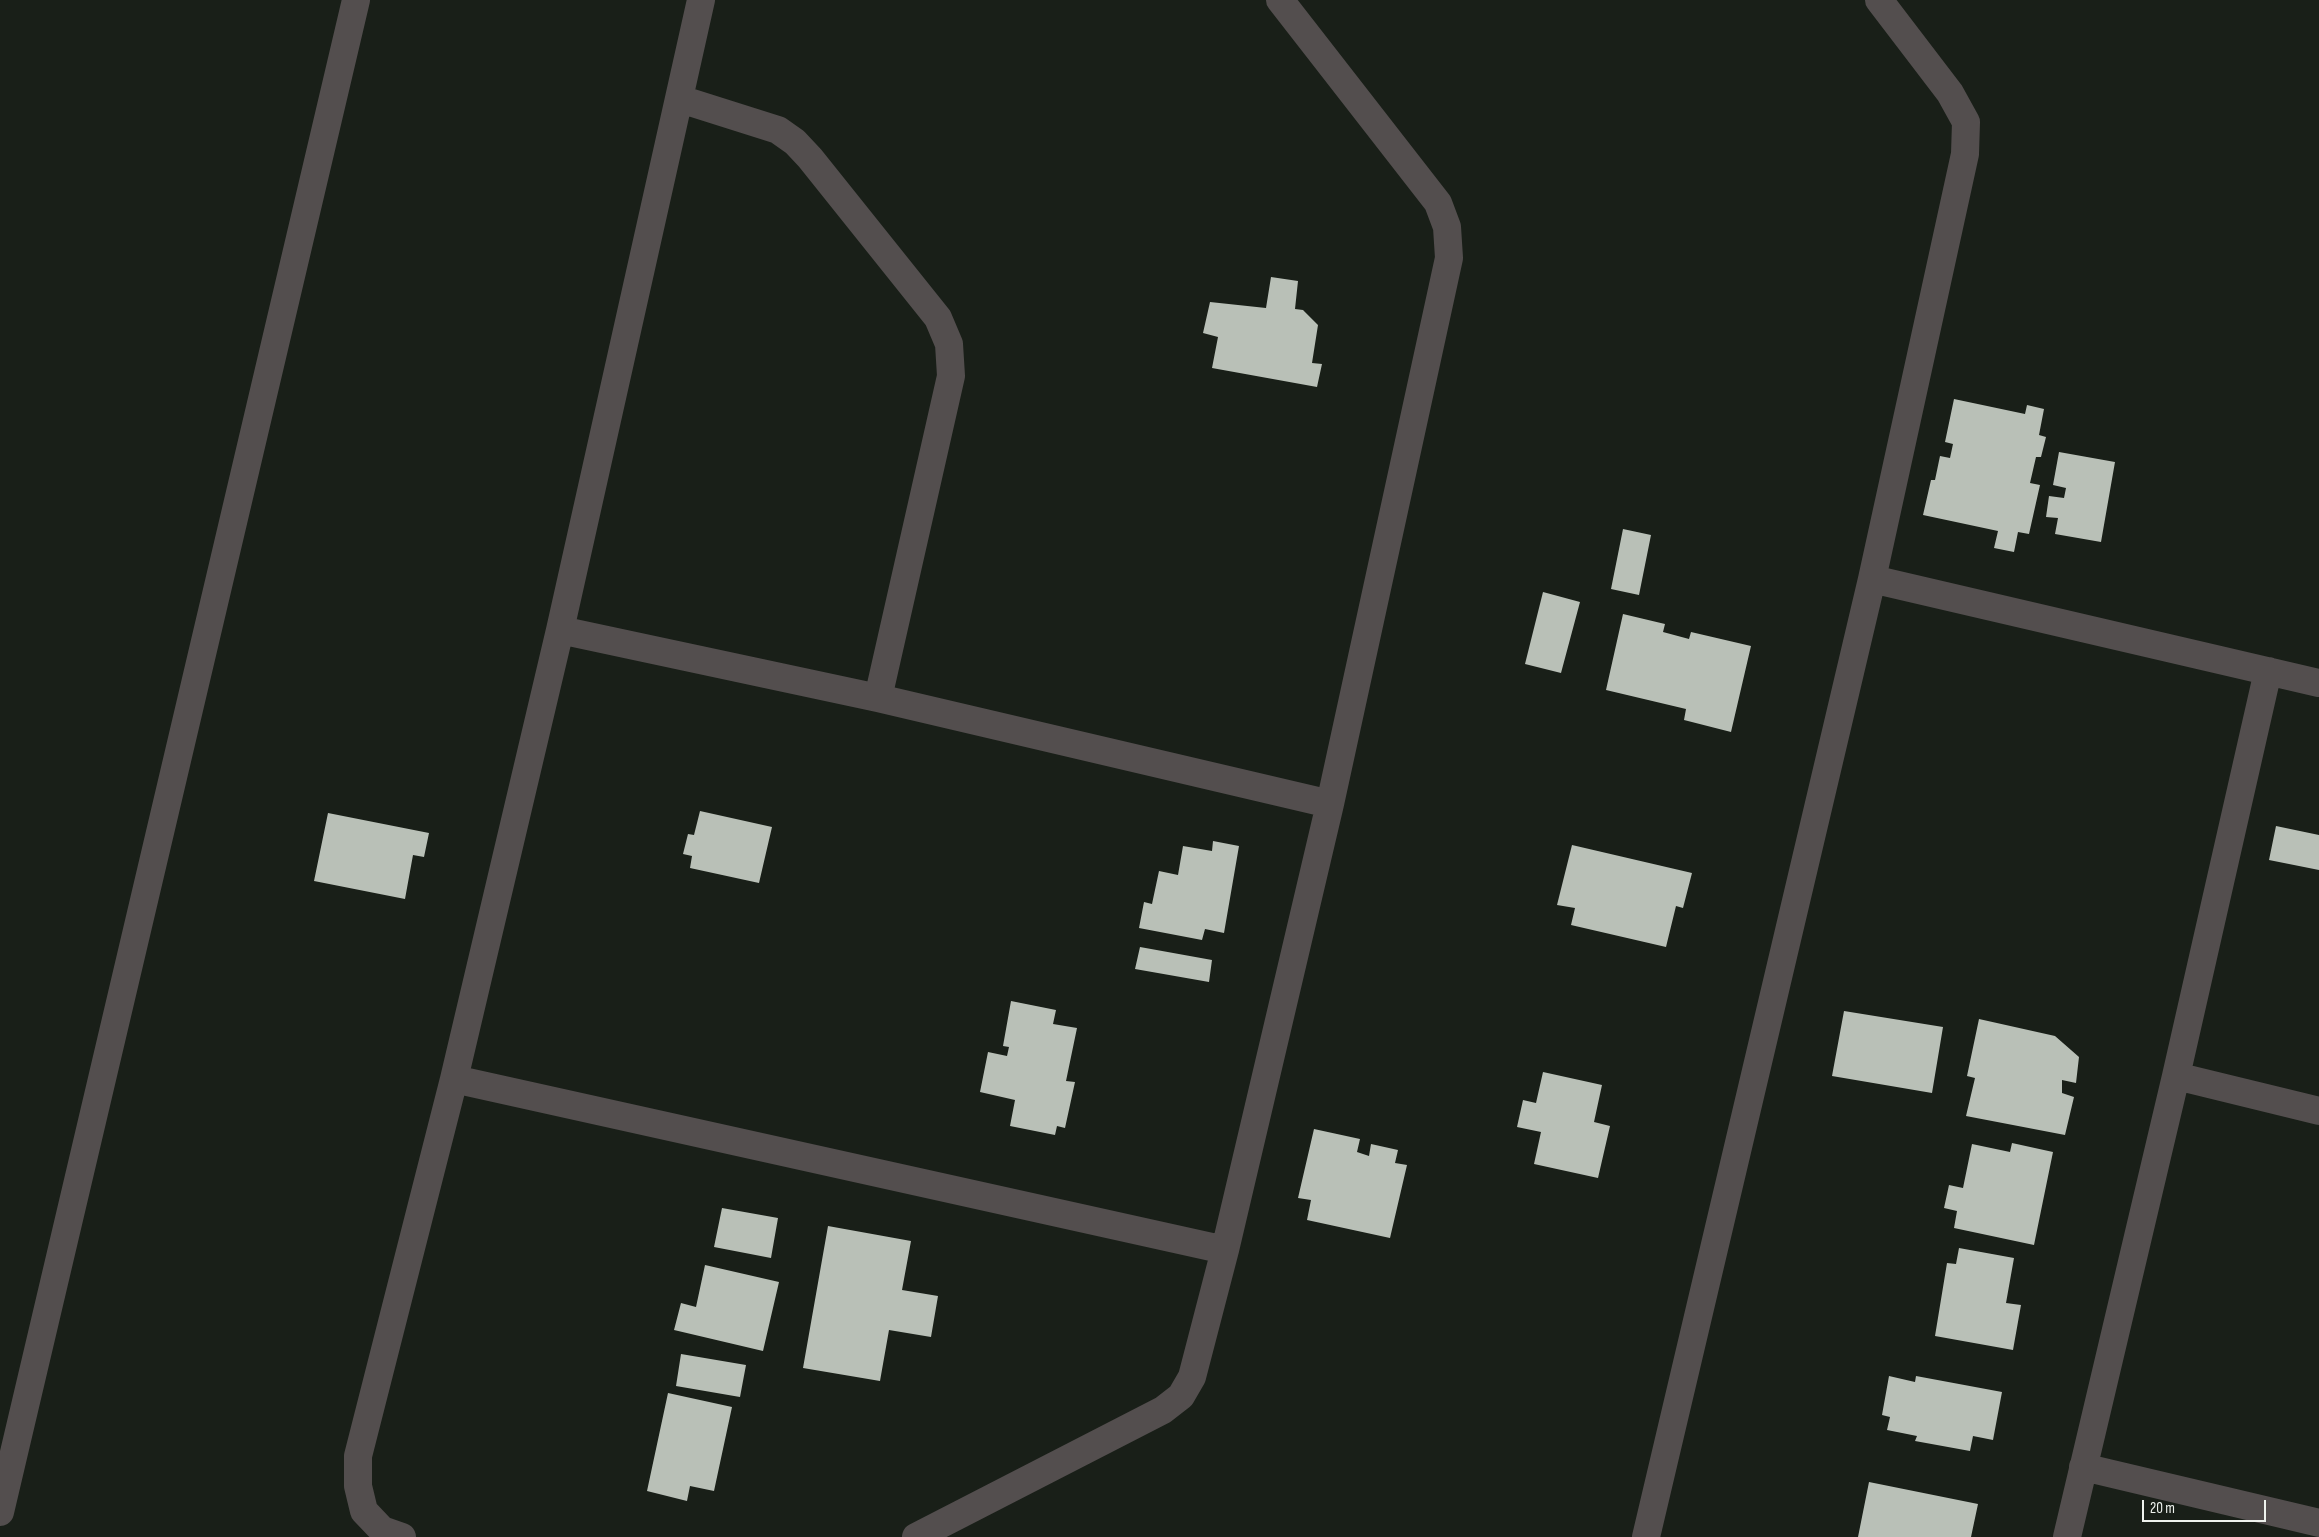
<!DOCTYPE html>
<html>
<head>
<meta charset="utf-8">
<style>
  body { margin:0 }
  #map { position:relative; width:2319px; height:1537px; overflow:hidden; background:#191f18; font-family:"Sofia Sans Condensed",sans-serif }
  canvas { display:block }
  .scale { position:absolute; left:2142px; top:1500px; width:124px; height:22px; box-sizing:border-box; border:2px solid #eef2ed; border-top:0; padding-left:6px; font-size:15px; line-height:18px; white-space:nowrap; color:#eef2ed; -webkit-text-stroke:4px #191f18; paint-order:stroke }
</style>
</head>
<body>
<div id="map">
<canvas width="2319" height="1537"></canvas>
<div class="scale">20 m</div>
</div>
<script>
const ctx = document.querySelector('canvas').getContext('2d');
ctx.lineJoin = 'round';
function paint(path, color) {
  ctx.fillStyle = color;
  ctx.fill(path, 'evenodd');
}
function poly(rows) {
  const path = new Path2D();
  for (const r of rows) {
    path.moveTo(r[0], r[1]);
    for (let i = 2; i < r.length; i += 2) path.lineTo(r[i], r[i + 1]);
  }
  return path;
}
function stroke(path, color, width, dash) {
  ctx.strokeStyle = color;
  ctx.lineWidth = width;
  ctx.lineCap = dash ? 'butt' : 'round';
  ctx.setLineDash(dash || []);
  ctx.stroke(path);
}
const building = poly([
  [1271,277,1298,281,1295,309,1303,310,1318,325,1312,363,1322,364,1317,387,1212,368,1218,337,1203,333,1210,302,1266,308],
  [1954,399,2025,414,2027,405,2044,409,2039,435,2046,437,2041,457,2036,457,2030,483,2040,485,2029,534,2018,532,2014,552,1994,548,1998,531,1923,515,1931,480,1935,480,1940,456,1950,458,1953,444,1945,442],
  [2059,452,2115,462,2101,542,2055,534,2058,518,2046,517,2049,496,2064,498,2066,488,2053,485],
  [1623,529,1651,535,1639,595,1611,589],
  [1543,592,1580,602,1561,673,1525,664],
  [1623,614,1665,624,1663,632,1689,639,1691,632,1751,646,1731,732,1684,720,1686,709,1606,690],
  [700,811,772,827,759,883,690,868,692,856,683,854,688,834,694,835],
  [328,813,429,833,424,857,413,855,405,899,314,881],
  [2276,826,2319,835,2319,870,2269,860],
  [1213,841,1239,846,1224,933,1205,929,1202,940,1139,928,1144,902,1152,904,1159,871,1178,875,1183,846,1212,851],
  [1572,845,1692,873,1683,908,1676,906,1666,947,1571,925,1575,908,1557,905],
  [1140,947,1212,960,1209,982,1135,969],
  [1011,1001,1056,1010,1053,1024,1077,1028,1066,1081,1075,1082,1065,1128,1057,1126,1055,1135,1010,1126,1015,1100,980,1092,988,1052,1007,1056,1009,1047,1003,1046],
  [1844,1011,1943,1027,1932,1093,1832,1076],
  [1979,1019,2055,1036,2079,1057,2076,1083,2062,1080,2062,1093,2074,1097,2065,1135,1966,1116,1975,1078,1967,1076],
  [1543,1072,1602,1085,1594,1122,1610,1126,1598,1178,1534,1164,1541,1132,1517,1127,1523,1100,1536,1103],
  [1314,1129,1360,1139,1357,1152,1369,1156,1371,1144,1398,1150,1395,1163,1407,1165,1390,1238,1307,1220,1311,1200,1298,1198],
  [2012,1143,2053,1152,2034,1245,1954,1228,1957,1211,1944,1208,1949,1185,1963,1188,1972,1144,2010,1152],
  [722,1208,778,1218,771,1258,714,1247],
  [828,1226,911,1241,902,1290,938,1296,931,1337,889,1330,880,1381,803,1368],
  [1959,1248,2014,1258,2006,1303,2021,1305,2013,1350,1935,1336,1947,1263,1956,1264],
  [705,1265,779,1282,763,1351,674,1330,681,1303,696,1307],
  [681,1354,746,1365,740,1397,676,1386],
  [1889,1376,1915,1382,1916,1376,2002,1392,1993,1440,1973,1436,1970,1451,1915,1441,1917,1436,1887,1430,1890,1417,1882,1415],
  [668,1393,732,1407,714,1491,690,1486,687,1501,647,1491],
  [1869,1482,1978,1504,1971,1537,1858,1537]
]);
const minor = poly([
  [680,99,778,130,795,142,810,158,938,318,949,344,951,376,878,698],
  [1872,579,2319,683],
  [560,630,878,698,1330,804],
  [2176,1076,2319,1111],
  [454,1079,1225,1250],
  [2083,1467,2319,1523],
  [0,1512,356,0],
  [402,1537,382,1530,364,1511,358,1486,358,1456,454,1079,560,630,701,0],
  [916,1537,1163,1410,1181,1396,1192,1377,1225,1250,1330,804,1449,258,1447,227,1438,203,1280,0],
  [1646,1537,1872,579,1965,154,1966,122,1950,93,1879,0],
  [2067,1537,2176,1076,2268,671]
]);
paint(building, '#b9c0b7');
stroke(minor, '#534e4e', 28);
</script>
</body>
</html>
